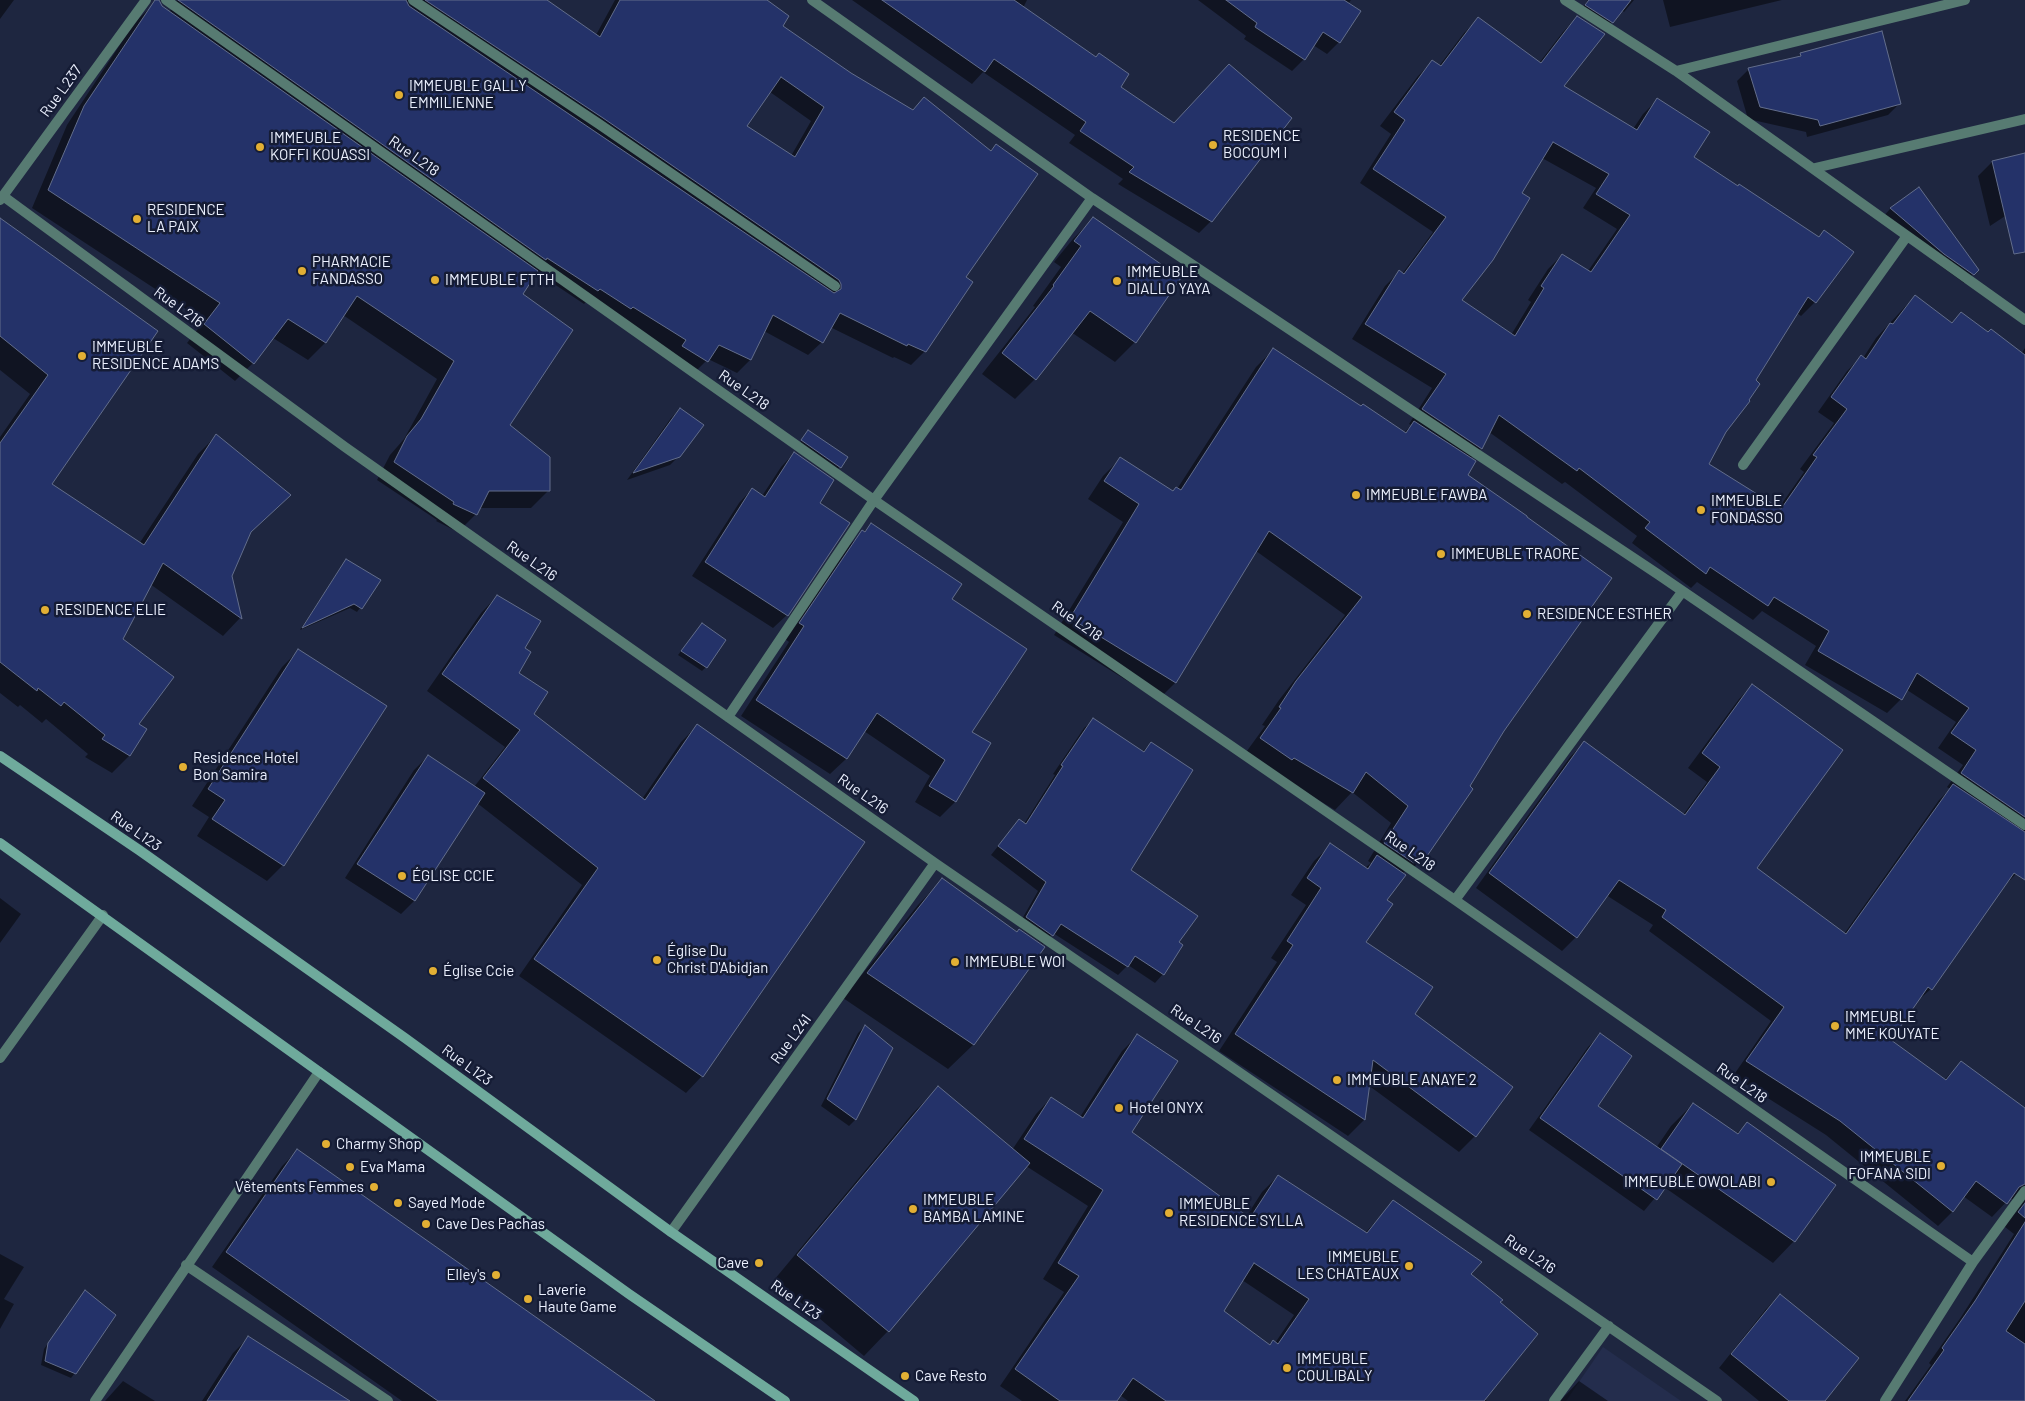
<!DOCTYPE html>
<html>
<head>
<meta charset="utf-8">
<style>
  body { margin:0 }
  canvas { display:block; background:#1e2640 }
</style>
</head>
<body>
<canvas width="2025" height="1401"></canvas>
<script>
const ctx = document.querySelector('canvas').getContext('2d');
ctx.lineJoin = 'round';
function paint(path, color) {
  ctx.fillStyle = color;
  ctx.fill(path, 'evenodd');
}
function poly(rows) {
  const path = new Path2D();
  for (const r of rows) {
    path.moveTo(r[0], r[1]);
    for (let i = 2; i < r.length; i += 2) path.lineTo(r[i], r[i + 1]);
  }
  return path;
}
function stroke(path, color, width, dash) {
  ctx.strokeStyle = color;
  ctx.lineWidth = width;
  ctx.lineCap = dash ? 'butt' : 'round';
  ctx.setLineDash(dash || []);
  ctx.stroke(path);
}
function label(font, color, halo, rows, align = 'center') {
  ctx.font = font + ' Barlow,sans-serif';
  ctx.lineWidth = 5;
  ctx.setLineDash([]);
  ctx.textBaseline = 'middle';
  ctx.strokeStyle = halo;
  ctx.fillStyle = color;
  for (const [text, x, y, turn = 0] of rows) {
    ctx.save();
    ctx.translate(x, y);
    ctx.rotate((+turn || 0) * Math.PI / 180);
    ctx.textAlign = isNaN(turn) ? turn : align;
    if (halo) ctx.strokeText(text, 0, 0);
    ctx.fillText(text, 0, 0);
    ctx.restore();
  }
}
const built = poly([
  [1603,1347,1681,1401,1566,1401]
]);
const shadow = poly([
  [0,0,14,0,0,19],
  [177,0,545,0,596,35,615,0,764,0,781,26,850,74,912,111,924,99,989,152,996,145,964,278,925,351,911,365,894,357,893,358,830,327,822,342,808,355,764,331,750,360,737,373,708,359,693,374,586,302,584,304,536,272,521,294,508,426,549,490,531,508,479,508,476,514,458,532,436,521,437,520,377,480,390,455,404,439,437,379,343,315,325,343,308,360,273,338,253,363,235,381,187,343,204,321,32,208,67,125,135,22,153,5,168,14],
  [770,92,811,121,791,156,745,127],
  [852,0,1027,0,1023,8,1119,87,1211,221,1199,233,1118,184,1123,179,1069,143,1075,135,983,72,972,84],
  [1198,0,1351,0,1348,4,1339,42,1327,54,1313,45,1304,59,1292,71,1244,39,1246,36],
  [1588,0,1634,0,1624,12,1621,10,1605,30,1579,13],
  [1663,0,1782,0,1670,27],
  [1577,17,1563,86,1633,129,1643,114,1657,100,1692,157,1818,238,1824,232,1815,302,1801,316,1797,313,1754,380,1707,464,1778,509,1804,472,1800,469,1834,423,1818,412,1847,371,1861,357,1863,358,1876,338,1915,296,1951,324,1961,314,1988,334,2021,354,2025,348,2025,862,2016,874,2002,888,1931,989,1916,1002,1889,1040,1944,1080,1961,1063,2025,1110,2025,1401,1905,1401,1931,1365,1929,1363,1961,1317,2014,1234,2005,1227,2015,1200,2010,1198,1992,1217,1963,1196,1952,1212,1938,1226,1826,1135,1733,1076,1771,1021,1649,931,1653,925,1606,895,1576,937,1562,951,1476,888,1570,757,1584,743,1683,815,1707,782,1688,768,1739,699,1753,685,1755,869,1844,934,1939,800,1950,789,1947,787,1963,765,1938,748,1956,722,1907,690,1901,699,1887,713,1805,665,1816,646,1762,611,1753,620,1697,582,1691,588,1632,543,1637,536,1565,482,1562,484,1489,432,1481,448,1470,459,1467,476,1503,730,1426,855,1409,872,1406,870,1402,874,1386,900,1364,942,1414,1015,1475,1136,1459,1152,1368,1085,1364,1120,1348,1136,1219,1051,1277,962,1271,958,1306,905,1291,895,1314,861,1331,845,1365,868,1371,863,1368,861,1391,823,1352,792,1335,810,1244,755,1265,726,1262,725,1279,700,1345,615,1256,551,1175,683,1158,700,1054,635,1123,522,1088,499,1103,476,1120,459,1172,492,1177,489,1256,367,1274,349,1360,407,1404,433,1411,425,1409,424,1432,388,1352,339,1385,286,1399,272,1402,274,1433,232,1360,183,1391,134,1380,126,1418,76,1432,62,1439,66,1464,33,1478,19,1539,63,1563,32],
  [1542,158,1596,188,1583,208,1617,229,1588,271,1562,255,1548,269,1528,300,1531,302,1511,335,1460,301],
  [1801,54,1900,103,1888,115,1807,137,1806,132,1748,119,1737,81,1749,69,1797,58],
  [2025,154,2025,203,1990,226,1978,176,1992,162],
  [1919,189,1977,270,1964,283,1935,262,1882,218,1890,209],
  [1093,219,1135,342,1115,362,1071,332,1035,379,1015,399,982,374,1035,307,1033,306,1061,267,1054,262,1073,239],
  [0,233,156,332,0,476,0,437,30,394,0,370],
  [680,409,679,456,670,465,627,480,671,418],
  [808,432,846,457,836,472,798,445],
  [216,436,249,533,230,576,240,618,223,636,150,584,121,639,137,725,145,730,129,756,112,773,85,757,88,754,46,719,42,723,20,705,18,707,0,693,0,550,139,544,198,454],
  [794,453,818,504,787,615,773,628,692,576,739,503,752,489,762,496,781,467],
  [871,525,951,599,970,732,955,802,940,817,915,802,930,776,864,731,846,759,830,774,741,716,789,642,785,639,846,548],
  [342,565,379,581,357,612,350,608,300,630],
  [497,596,523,648,518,673,533,714,642,799,681,742,697,726,864,842,702,1076,686,1093,519,976,582,885,477,803,414,901,401,914,345,878,414,770,428,756,474,787,505,747,427,691,481,613],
  [702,624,706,667,702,671,678,655],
  [299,650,283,865,267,881,197,836,209,817,192,806,282,667],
  [1093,720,1142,752,1151,743,1129,870,1177,943,1163,974,1155,983,1128,965,1118,975,1053,933,1043,944,1018,926,1038,891,991,855,1019,820,1024,824,1055,775,1053,774,1084,728],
  [942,880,1016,933,1043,947,973,1045,948,1069,843,998,918,905],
  [0,898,21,914,0,943],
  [865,1026,891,1049,855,1120,849,1126,821,1106,858,1033],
  [1600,1035,1596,1106,1656,1148,1671,1126,1693,1104,1736,1134,1748,1123,1794,1241,1773,1263,1664,1187,1644,1211,1529,1130,1588,1047],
  [1137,1036,1130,1132,1246,1217,1262,1192,1278,1176,1365,1233,1394,1202,1499,1303,1484,1399,1487,1401,1128,1401,1120,1395,1116,1401,1022,1401,1000,1386,1064,1292,1043,1279,1088,1206,1026,1166,888,1331,864,1356,774,1280,913,1113,938,1088,1012,1150,1036,1114,1051,1098,1080,1117,1122,1051],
  [1242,1280,1294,1315,1275,1343,1273,1342,1269,1346,1222,1311],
  [297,1151,653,1401,402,1401,212,1267,282,1166],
  [0,1254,24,1267,4,1299,14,1304,0,1329],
  [1780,1295,1823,1401,1759,1401,1719,1368,1766,1309],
  [81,1296,75,1373,71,1378,41,1365,44,1349],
  [248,1338,348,1401,202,1401,233,1353],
  [123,1381,155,1401,105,1401],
  [1579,1381,1608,1401,1560,1401]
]);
const building = poly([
  [155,0,159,0,162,6,538,271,523,294,573,330,510,425,550,457,550,491,489,491,477,515,453,504,454,502,394,462,407,436,421,419,454,361,357,296,326,343,288,319,254,364,204,324,220,303,48,190,84,106,155,0],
  [178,0,406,0,409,6,834,293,841,289,841,284,839,280,603,118,425,0,547,0,600,37,620,0,767,0,789,16,783,26,851,73,913,110,924,97,991,151,996,144,1038,174,966,277,973,282,926,352,908,344,907,346,840,313,823,343,773,315,751,360,719,345,708,362,682,346,686,340,633,307,631,309,600,289,598,291,547,258,546,260,178,0],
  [781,77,824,107,795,157,747,126,781,77],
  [882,0,1014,0,1096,57,1099,53,1129,74,1121,87,1174,123,1229,64,1292,118,1212,222,1129,172,1134,167,1080,131,1086,122,994,59,985,72,882,0],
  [1226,0,1344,0,1361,11,1340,43,1323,32,1305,60,1255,27,1257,23,1226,0],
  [1589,0,1631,0,1613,23,1585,5,1589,0],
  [1577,16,1605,34,1564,86,1637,130,1657,98,1710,132,1694,157,1738,186,1739,184,1819,237,1824,230,1854,252,1816,303,1808,297,1756,380,1760,384,1749,400,1750,401,1726,432,1709,464,1781,509,1817,457,1813,455,1847,409,1831,397,1861,355,1866,359,1890,323,1893,324,1915,295,1952,323,1961,312,1988,332,1991,329,2025,355,2025,817,1961,773,1976,750,1951,733,1969,708,1917,673,1902,700,1818,651,1829,631,1774,597,1768,606,1710,567,1706,574,1645,528,1650,522,1579,468,1577,471,1499,415,1482,449,1422,409,1446,374,1365,324,1399,270,1404,274,1446,217,1373,169,1405,120,1394,112,1432,60,1441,66,1478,17,1541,63,1577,16],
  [1553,142,1609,174,1596,194,1630,215,1591,272,1562,254,1541,286,1544,288,1515,336,1462,300,1493,260,1530,198,1522,193,1553,142],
  [1882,31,1901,104,1820,126,1818,120,1760,107,1748,68,1801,56,1800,53,1882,31],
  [2025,153,2025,252,2014,254,1992,161,2025,153],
  [1919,187,1979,270,1974,275,1944,254,1890,208,1919,187],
  [1093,217,1181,278,1136,343,1090,311,1036,380,1002,353,1054,286,1053,285,1081,246,1074,241,1093,217],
  [0,218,158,331,52,484,144,545,216,434,291,495,251,532,232,576,242,619,163,563,123,639,174,677,139,724,147,729,130,756,102,739,105,735,64,702,61,706,38,688,37,691,0,662,0,443,48,375,0,336,0,218],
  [1273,348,1361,406,1363,404,1406,433,1414,421,1476,461,1468,475,1527,516,1527,517,1612,578,1504,731,1470,786,1473,789,1427,856,1422,852,1414,863,1384,843,1408,806,1366,772,1353,793,1294,758,1292,760,1260,738,1281,708,1279,707,1296,681,1362,597,1269,531,1176,683,1070,618,1139,504,1104,481,1120,457,1173,491,1176,487,1181,490,1273,348],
  [680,408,704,425,680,457,633,473,680,408],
  [808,430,848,457,841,468,801,440,808,430],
  [794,452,834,480,820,503,850,523,788,616,705,562,752,488,765,497,794,452],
  [871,523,962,584,952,599,1027,649,972,732,991,743,956,802,929,786,945,760,877,713,847,759,756,700,804,626,799,623,862,530,865,532,871,523],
  [346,559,381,580,362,609,354,604,302,628,346,559],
  [497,595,541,621,525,648,531,652,519,673,548,692,534,714,645,800,697,724,865,842,703,1077,534,959,598,868,483,778,520,730,442,674,497,595],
  [702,623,726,640,707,668,681,651,702,623],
  [298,649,387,706,284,866,212,819,225,800,208,789,298,649],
  [1752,684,1843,750,1757,868,1846,934,1953,784,2025,832,2025,880,2014,873,1932,990,1928,987,1891,1040,1946,1080,1961,1061,2025,1108,2025,1184,2019,1187,2007,1204,1976,1181,1953,1212,1840,1121,1746,1061,1784,1007,1662,917,1666,910,1619,880,1577,938,1489,873,1584,741,1685,815,1720,767,1702,753,1752,684],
  [1093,718,1144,752,1151,742,1193,770,1131,870,1198,916,1179,942,1183,945,1164,975,1135,956,1128,967,1061,924,1053,936,1026,917,1046,882,998,846,1019,819,1026,824,1063,766,1061,765,1093,718],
  [428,755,485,793,415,901,357,864,428,755],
  [1330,843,1368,869,1377,855,1406,875,1387,900,1393,904,1366,942,1433,987,1415,1014,1513,1087,1476,1137,1373,1060,1365,1120,1235,1034,1293,945,1287,941,1321,888,1307,878,1330,843],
  [942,878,1017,932,1019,929,1045,947,974,1045,867,973,942,878],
  [865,1025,893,1048,856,1120,827,1099,865,1025],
  [1600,1033,1632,1056,1598,1106,1682,1164,1657,1200,1540,1118,1600,1033],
  [1137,1034,1178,1061,1132,1132,1250,1218,1278,1175,1367,1233,1393,1200,1482,1262,1471,1274,1503,1300,1500,1302,1538,1334,1484,1401,1166,1401,1133,1378,1117,1401,1060,1401,1015,1369,1079,1276,1058,1263,1103,1190,1024,1139,1051,1097,1083,1118,1137,1034],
  [1254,1263,1309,1299,1278,1344,1273,1340,1270,1345,1224,1311,1254,1263],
  [938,1086,1030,1163,889,1332,797,1255,938,1086],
  [1693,1103,1738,1134,1747,1122,1836,1185,1795,1242,1661,1149,1693,1103],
  [297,1149,655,1401,438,1401,226,1252,297,1149],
  [2025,1203,2025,1218,2018,1212,2025,1203],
  [2025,1222,2025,1301,2006,1331,2025,1344,2025,1401,1908,1401,1944,1350,1942,1348,1975,1301,2025,1222],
  [85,1290,116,1315,76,1374,45,1361,48,1343,85,1290],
  [1780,1294,1859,1358,1825,1401,1789,1401,1731,1354,1780,1294],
  [248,1336,350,1401,207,1401,248,1336]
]);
const minor = poly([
  [166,0,874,500,1455,900,1973,1262],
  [413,0,599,124,835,286],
  [812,0,1092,198,1659,575,2025,825],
  [1565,0,1676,71,2025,320],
  [1676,71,1965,0],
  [1815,168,2025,119],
  [3,196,345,447,935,863,1717,1401],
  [0,200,146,0],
  [1743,465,1907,236],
  [728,717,874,500,1092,198],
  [1455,900,1682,592],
  [0,1058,103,915],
  [671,1232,935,863],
  [186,1265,388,1401],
  [95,1401,319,1072],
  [1554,1401,1609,1326],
  [1885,1401,1973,1262,2025,1191]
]);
const secondary = poly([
  [0,756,139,850,405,1038,671,1232,914,1401],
  [0,843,629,1294,785,1401]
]);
const markers = [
  [399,95,5,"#e2af34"],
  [1213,145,5,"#e2af34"],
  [260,147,5,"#e2af34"],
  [137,219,5,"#e2af34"],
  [302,271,5,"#e2af34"],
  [435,280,5,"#e2af34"],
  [1117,281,5,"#e2af34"],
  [82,356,5,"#e2af34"],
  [1356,495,5,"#e2af34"],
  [1701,510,5,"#e2af34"],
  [1441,554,5,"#e2af34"],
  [45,610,5,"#e2af34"],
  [1527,614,5,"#e2af34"],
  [183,767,5,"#e2af34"],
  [402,876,5,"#e2af34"],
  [657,960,5,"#e2af34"],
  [955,962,5,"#e2af34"],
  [433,971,5,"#e2af34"],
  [1835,1026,5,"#e2af34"],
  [1337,1080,5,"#e2af34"],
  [1119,1108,5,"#e2af34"],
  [326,1144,5,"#e2af34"],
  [1941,1166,5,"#e2af34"],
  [350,1167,5,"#e2af34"],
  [1771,1182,5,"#e2af34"],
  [374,1187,5,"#e2af34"],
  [398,1203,5,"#e2af34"],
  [913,1209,5,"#e2af34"],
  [1169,1213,5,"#e2af34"],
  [426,1224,5,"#e2af34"],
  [759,1263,5,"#e2af34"],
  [1409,1266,5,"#e2af34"],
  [496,1275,5,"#e2af34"],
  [528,1299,5,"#e2af34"],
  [1287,1368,5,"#e2af34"],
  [905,1376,5,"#e2af34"]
];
const poiNames = [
  ["IMMEUBLE GALLY",409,86],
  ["EMMILIENNE",409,103],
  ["RESIDENCE",1223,136],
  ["BOCOUM I",1223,153],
  ["IMMEUBLE",270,138],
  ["KOFFI KOUASSI",270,155],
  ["RESIDENCE",147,210],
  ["LA PAIX",147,227],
  ["PHARMACIE",312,262],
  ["FANDASSO",312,279],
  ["IMMEUBLE",1127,272],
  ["DIALLO YAYA",1127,289],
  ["IMMEUBLE FTTH",445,280],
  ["IMMEUBLE",92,347],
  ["RESIDENCE ADAMS",92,364],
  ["IMMEUBLE FAWBA",1366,495],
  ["IMMEUBLE",1711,501],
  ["FONDASSO",1711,518],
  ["IMMEUBLE TRAORE",1451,554],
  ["RESIDENCE ELIE",55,610],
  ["RESIDENCE ESTHER",1537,614],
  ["Residence Hotel",193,758],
  ["Bon Samira",193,775],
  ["ÉGLISE CCIE",412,876],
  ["Église Du",667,951],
  ["Christ D'Abidjan",667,968],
  ["IMMEUBLE WOI",965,962],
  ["Église Ccie",443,971],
  ["IMMEUBLE",1845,1017],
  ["MME KOUYATE",1845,1034],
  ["IMMEUBLE ANAYE 2",1347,1080],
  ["Hotel ONYX",1129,1108],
  ["Charmy Shop",336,1144],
  ["IMMEUBLE",1931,1157,"right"],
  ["FOFANA SIDI",1931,1174,"right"],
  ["Eva Mama",360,1167],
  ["IMMEUBLE OWOLABI",1761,1182,"right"],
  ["Vêtements Femmes",364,1187,"right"],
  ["IMMEUBLE",923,1200],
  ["BAMBA LAMINE",923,1217],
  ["Sayed Mode",408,1203],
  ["IMMEUBLE",1179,1204],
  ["RESIDENCE SYLLA",1179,1221],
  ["Cave Des Pachas",436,1224],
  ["IMMEUBLE",1399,1257,"right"],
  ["LES CHATEAUX",1399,1274,"right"],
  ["Cave",749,1263,"right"],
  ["Elley's",486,1275,"right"],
  ["Laverie",538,1290],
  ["Haute Game",538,1307],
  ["IMMEUBLE",1297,1359],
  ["COULIBALY",1297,1376],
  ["Cave Resto",915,1376]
];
const streetNames = [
  ["Rue L237",61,91,-54],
  ["Rue L218",414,156,35],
  ["Rue L216",179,307,36],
  ["Rue L218",744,390,35],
  ["Rue L216",532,561,35],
  ["Rue L218",1077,621,35],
  ["Rue L216",863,794,35],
  ["Rue L123",136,831,35],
  ["Rue L218",1410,851,35],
  ["Rue L216",1196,1024,34],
  ["Rue L241",791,1039,-54],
  ["Rue L123",467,1065,36],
  ["Rue L218",1742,1083,35],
  ["Rue L216",1530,1254,34],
  ["Rue L123",796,1300,35]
];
paint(built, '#242d4d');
paint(shadow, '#0007');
paint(building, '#243269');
stroke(building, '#626d8b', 1);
stroke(minor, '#577b72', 10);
stroke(secondary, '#6faa9c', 10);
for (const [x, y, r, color] of markers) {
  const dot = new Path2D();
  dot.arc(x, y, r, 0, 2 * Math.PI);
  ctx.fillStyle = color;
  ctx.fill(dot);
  stroke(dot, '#151c35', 2);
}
label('15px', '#ebf0fe', '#151c35', poiNames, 'left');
label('15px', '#ebf0fe', '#151c35', streetNames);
</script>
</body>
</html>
